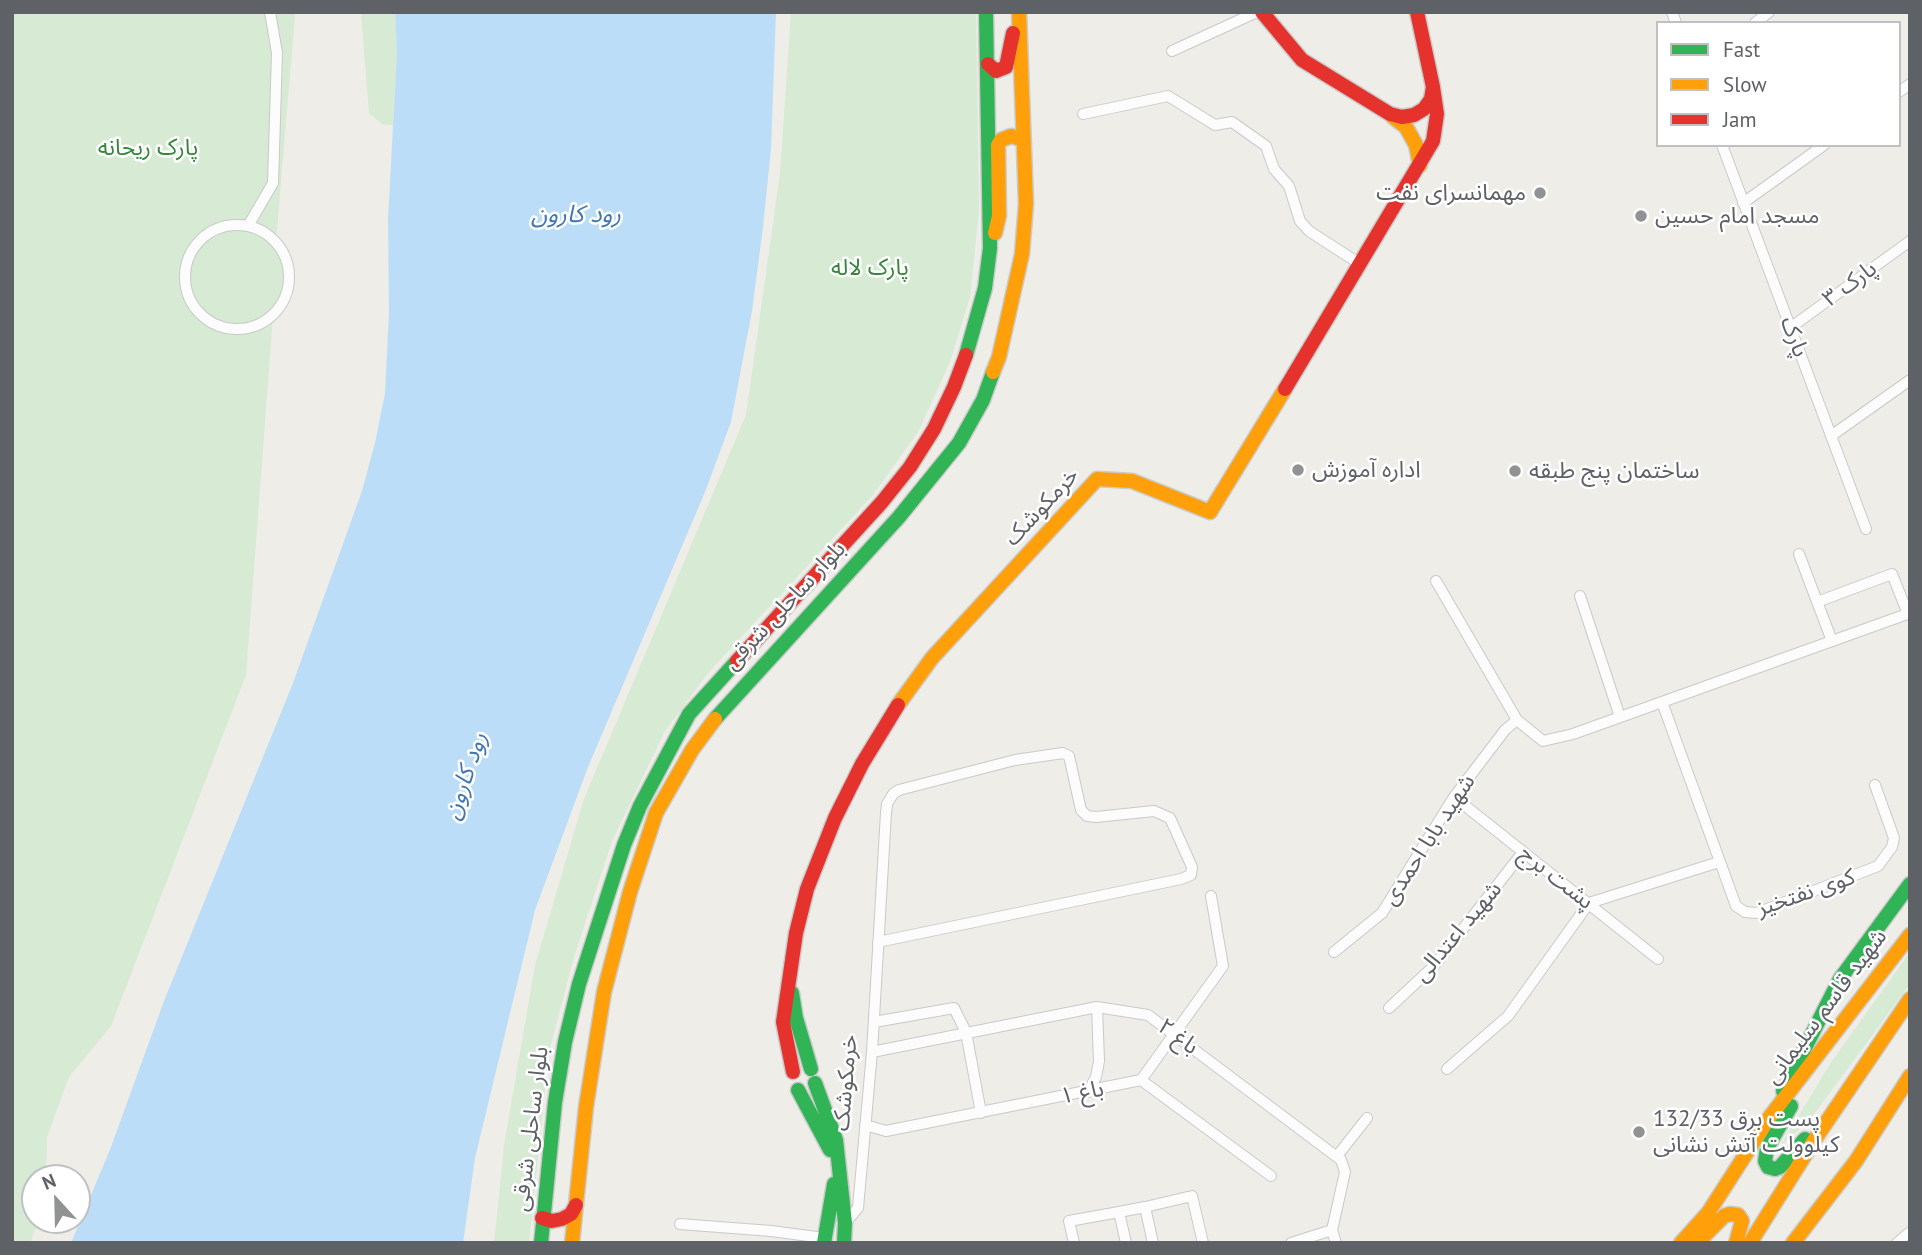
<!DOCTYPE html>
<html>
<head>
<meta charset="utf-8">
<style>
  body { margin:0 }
  #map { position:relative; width:1922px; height:1255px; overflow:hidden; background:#eeede8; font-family:"PT Sans",sans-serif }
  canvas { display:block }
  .frame { position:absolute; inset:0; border:14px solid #5e6166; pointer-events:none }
  .legend { position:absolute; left:1656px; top:21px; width:245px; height:126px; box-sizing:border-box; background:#fff; border:2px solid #bfc0c2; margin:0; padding:9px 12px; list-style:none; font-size:21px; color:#5e6166 }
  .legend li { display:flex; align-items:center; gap:14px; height:35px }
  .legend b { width:35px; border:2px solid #bfc0c2 }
  .north { position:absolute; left:21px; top:1164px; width:70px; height:70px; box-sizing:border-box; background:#fff; border:2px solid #bfc0c2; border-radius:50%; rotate:338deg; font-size:19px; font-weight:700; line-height:28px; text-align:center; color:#5e6166 }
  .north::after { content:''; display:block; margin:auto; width:24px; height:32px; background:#909294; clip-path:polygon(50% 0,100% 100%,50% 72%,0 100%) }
</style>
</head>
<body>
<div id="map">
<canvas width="1922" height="1255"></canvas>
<div class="frame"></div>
<ul class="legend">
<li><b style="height:9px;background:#30b455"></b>Fast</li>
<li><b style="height:9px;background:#ff9f0a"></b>Slow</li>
<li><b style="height:9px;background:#e5322d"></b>Jam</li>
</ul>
<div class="north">N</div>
</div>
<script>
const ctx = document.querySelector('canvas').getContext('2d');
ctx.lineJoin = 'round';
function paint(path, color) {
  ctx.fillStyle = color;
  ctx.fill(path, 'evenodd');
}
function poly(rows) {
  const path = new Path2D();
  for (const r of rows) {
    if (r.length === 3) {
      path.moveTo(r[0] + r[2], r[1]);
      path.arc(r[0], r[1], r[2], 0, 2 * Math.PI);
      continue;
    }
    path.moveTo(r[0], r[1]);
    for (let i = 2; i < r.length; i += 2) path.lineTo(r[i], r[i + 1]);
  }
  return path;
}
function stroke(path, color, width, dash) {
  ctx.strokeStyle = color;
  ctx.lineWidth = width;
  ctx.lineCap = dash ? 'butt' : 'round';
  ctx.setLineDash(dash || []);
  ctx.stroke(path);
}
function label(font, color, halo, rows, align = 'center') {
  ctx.font = font + ' "PT Sans","Noto Sans Arabic",sans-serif';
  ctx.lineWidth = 5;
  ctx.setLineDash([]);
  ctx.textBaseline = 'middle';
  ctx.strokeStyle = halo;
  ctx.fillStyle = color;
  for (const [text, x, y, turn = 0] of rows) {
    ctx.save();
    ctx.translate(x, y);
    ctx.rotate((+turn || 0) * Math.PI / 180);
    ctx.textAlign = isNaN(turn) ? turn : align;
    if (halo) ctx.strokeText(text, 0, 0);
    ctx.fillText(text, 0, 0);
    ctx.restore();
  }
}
const green = poly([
  [12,12,294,12,295,16,276,241,292,289,273,315,246,675,111,1026,69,1077,47,1137,46,1178,35,1178,35,1220,39,1220,30,1243,12,1243],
  [361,12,395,12,397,52,393,125,382,124,369,113],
  [791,12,976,12,979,211,970,297,950,362,918,432,873,495,708,673,665,731,612,841,574,957,549,1052,529,1243,494,1243,504,1146,535,965,584,799,746,415,780,174],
  [1910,952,1910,984,1809,1121,1781,1145,1832,1061]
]);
const water = poly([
  [395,12,776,12,771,149,763,227,752,311,731,422,705,492,588,767,535,910,475,1158,463,1243,71,1243,111,1147,164,1001,293,683,362,491,375,443,385,393,389,314,388,220,397,52]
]);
const street = poly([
  [1672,12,1676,23],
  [1755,23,1769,12],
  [1172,51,1257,12],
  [1899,92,1910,84],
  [1083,114,1168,96,1215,125,1232,122,1266,146,1274,169,1289,186,1300,221,1309,231,1360,264],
  [1722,145,1866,529],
  [1743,203,1824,145],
  [237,277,52],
  [248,226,273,183,277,53,270,12],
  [1790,328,1910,241],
  [1831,436,1910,380],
  [1799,554,1832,641],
  [1436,581,1517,720,1543,741,1573,734,1910,613],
  [1580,596,1620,717],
  [1817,602,1892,574,1908,614],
  [1662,702,1736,906,1745,912,1757,913,1878,866,1892,847,1894,838,1875,785],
  [1454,797,1658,959],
  [1334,952,1382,913,1454,797,1505,730,1517,720],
  [1389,1008,1434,966,1523,852],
  [874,1022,954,1008,966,1032,981,1113],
  [872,1052,1097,1007,1148,1015,1341,1160,1345,1172,1332,1230,1336,1243],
  [1447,1069,1508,1016,1589,903,1719,862],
  [1141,1080,1223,966,1211,896],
  [1088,1092,1096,1077,1099,1061,1097,1007],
  [865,1125,886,1131,1141,1080,1271,1176],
  [1337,1156,1367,1118],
  [1145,1207,1192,1196,1203,1243],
  [845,1223,858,1208,872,1052,886,813,887,804,893,794,899,790,1015,760,1063,753,1069,756,1081,810,1087,816,1096,817,1154,811,1170,818,1192,867,1191,875,1181,879,878,942],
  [680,1224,771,1231,824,1238],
  [1074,1243,1069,1221,1119,1212],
  [1126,1243,1119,1212,1145,1207,1153,1243],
  [1291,1243,1332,1230],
  [1897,1243,1910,1232]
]);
const fast = poly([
  [966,355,985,288,990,248,986,12],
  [715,719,899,517,959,443,983,400,993,372],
  [792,993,796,1018,811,1069],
  [815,1083,836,1140,845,1223,844,1243],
  [798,1090,830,1150],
  [1783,1091,1840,979,1910,884],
  [1791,1106,1767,1148,1765,1161,1768,1167,1775,1169,1780,1167,1805,1139],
  [541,1243,555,1102,565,1042,579,984,624,845,640,806,689,714,737,661],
  [824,1243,834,1184]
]);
const slow = poly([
  [1393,117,1406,127,1416,145,1420,165],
  [995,233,999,216,998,145,1001,140,1011,136,1021,139,1024,144],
  [993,372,999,357,1022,254,1026,204,1019,12],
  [898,705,932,658,1097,479,1132,481,1210,512,1285,389],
  [572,1243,586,1107,604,992,630,892,656,813,692,750,715,719],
  [1681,1243,1708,1213,1769,1118,1910,935],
  [1697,1243,1724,1216,1730,1214,1738,1215,1742,1221,1736,1243],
  [1750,1243,1815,1139,1910,999],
  [1793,1243,1856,1161,1910,1076]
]);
const jam = poly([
  [1262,12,1302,60,1390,114,1402,117,1414,115,1424,109,1431,99,1433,87,1417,12],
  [988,64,996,71,1006,67,1013,33],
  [1285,389,1433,141,1437,114,1433,87],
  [737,661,882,502,910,467,934,429,954,387,966,355],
  [793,1072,783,1022,796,933,807,889,835,818,862,764,898,705],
  [542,1218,552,1221,562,1219,571,1214,576,1205]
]);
const markers = [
  [1540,193,7,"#909294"],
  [1641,216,7,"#909294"],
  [1298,470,7,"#909294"],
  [1515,471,7,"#909294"],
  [1639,1132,7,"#909294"]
];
const parkNames = [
  ["پارک ریحانه",148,148],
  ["پارک لاله",870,268]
];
const poiNames = [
  ["مهمانسرای نفت",1526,193,"right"],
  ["مسجد امام حسین",1655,216],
  ["اداره آموزش",1312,470],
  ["ساختمان پنج طبقه",1529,471],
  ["پست برق 132/33",1653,1119],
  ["کیلوولت آتش نشانی",1653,1145]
];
const streetNames = [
  ["پارک ۳",1850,284,-36],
  ["پارک",1794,337,69],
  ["خرمکوشک",1042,507,-47],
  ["بلوار ساحلی شرقی",785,606,-47],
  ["شهید بابا احمدی",1429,840,-57],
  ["پشت برج",1556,878,38],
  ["کوی نفتخیز",1806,893,-19],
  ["شهید اعتدالی",1458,932,-50],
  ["شهید قاسم سلیمانی",1826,1007,-53],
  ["باغ ۲",1178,1037,36],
  ["خرمکوشک",846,1083,-85],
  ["باغ ۱",1082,1093,-11],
  ["بلوار ساحلی شرقی",531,1129,-83]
];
const waterNames = [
  ["رود کارون",576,215],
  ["رود کارون",466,776,-71]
];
paint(green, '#d6ead4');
paint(water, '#bcddf8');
stroke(street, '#c9c9c9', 12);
stroke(fast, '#cacbca', 17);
stroke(slow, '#cacbca', 17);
stroke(jam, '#cacbca', 17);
stroke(street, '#fcfcfc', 10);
stroke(fast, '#30b455', 14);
stroke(slow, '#ff9f0a', 14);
stroke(jam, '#e5322d', 14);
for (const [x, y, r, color] of markers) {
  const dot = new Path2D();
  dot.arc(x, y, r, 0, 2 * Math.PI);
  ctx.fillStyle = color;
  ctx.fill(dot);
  stroke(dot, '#fff', 2.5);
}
label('23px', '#36863c', '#fff', parkNames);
label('23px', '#5e6166', '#fff', poiNames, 'left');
label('23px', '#5e6166', '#fff', streetNames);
label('italic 24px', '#4276b2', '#fff', waterNames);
</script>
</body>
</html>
